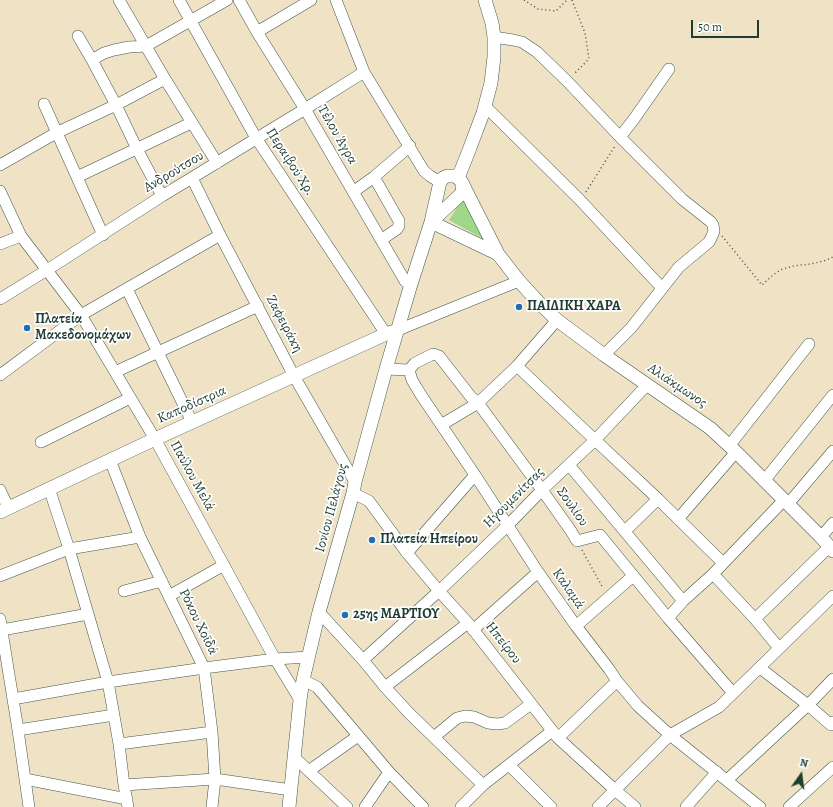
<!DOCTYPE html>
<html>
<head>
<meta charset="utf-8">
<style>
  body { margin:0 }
  #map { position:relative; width:833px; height:807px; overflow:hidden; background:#f0e2c5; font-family:Alegreya,serif }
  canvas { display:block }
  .north { position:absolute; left:781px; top:755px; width:40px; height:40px; -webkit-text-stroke:3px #fff; paint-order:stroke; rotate:14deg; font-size:11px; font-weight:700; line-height:16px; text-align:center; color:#1f3d34 }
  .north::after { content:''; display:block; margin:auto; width:14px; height:18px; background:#1f3d34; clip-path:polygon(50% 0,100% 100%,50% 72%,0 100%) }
  .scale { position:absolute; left:691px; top:20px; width:68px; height:18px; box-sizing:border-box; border:2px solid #1f3d34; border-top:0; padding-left:5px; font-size:12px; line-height:14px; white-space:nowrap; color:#1f3d34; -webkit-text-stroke:3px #fff; paint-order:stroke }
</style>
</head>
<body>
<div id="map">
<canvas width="833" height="807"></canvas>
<div class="north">N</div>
<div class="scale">50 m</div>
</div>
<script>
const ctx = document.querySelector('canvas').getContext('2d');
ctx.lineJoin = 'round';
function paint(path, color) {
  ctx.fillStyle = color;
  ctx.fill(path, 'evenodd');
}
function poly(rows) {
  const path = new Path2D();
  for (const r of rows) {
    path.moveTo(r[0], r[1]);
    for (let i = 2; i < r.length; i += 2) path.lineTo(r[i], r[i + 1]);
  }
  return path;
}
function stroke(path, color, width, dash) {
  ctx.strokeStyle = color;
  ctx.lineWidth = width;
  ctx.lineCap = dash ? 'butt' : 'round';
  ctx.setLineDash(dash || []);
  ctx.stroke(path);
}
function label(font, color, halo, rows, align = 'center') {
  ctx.font = font + ' Alegreya,serif';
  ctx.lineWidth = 3.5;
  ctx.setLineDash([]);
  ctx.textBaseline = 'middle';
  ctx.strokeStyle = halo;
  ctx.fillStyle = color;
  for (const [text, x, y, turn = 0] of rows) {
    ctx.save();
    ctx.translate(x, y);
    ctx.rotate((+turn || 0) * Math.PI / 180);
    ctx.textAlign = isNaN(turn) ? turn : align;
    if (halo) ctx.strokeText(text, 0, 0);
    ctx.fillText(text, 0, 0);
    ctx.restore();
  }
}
const green = poly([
  [464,197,485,240,449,220]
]);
const path = poly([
  [524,0,538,9,556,11,567,0],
  [572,0,585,33,589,59,574,74],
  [586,192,615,146],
  [722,236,762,285,772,276,780,270,793,266,810,264,824,261,833,257],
  [582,550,603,588]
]);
const minor = poly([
  [119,0,165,79,217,163],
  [179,0,256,138,386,334],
  [239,0,257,32,305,109,405,281,411,284],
  [336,0,364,72,424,171,430,176,440,182],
  [257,32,311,0],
  [78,36,92,60,116,105,137,149,162,196],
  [494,37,513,40,522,42,537,52,567,81,620,137,682,199,711,222,713,225,714,231,712,236,709,242,679,267,631,328,604,355],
  [92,60,104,53,114,50,129,47,146,46,227,0],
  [44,104,103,235],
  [485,106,580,200,662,288],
  [620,137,634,119,669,69],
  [0,165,56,133,116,105,165,79],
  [77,177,191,123],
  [374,177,399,221,399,226,397,229,381,240],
  [192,178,220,235,294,376,355,482],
  [0,191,21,236,81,315,155,439,275,659,300,700],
  [353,192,374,177,410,146],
  [0,244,21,236],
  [127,289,192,422],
  [0,299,47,270,162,196,305,109,364,72],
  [398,330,519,281],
  [517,366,595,440,658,499,723,563],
  [386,369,409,370,412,380,421,395,475,475,538,572,576,626,609,669,617,681,638,706,670,735,760,807],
  [409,370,415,363,433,354,439,356,471,397,478,403,542,490,571,531,577,541,600,535,668,618,733,693],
  [115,372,258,306],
  [0,375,81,315,220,235],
  [441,425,478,403,517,366,557,320],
  [41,442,130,398],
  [729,446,809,344],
  [110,460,140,537,204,668,212,732,215,779,212,807],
  [569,465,683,601],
  [764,481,833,395],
  [49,488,69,549,108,682,119,744,124,785,128,807],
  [0,490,8,507],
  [353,493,369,501,407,553,439,591,468,623,558,738,615,790,635,807],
  [788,504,833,451],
  [678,519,736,452],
  [625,531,658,499],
  [821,537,833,523],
  [407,553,475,475],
  [713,574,755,619,779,648],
  [0,576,69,549,140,537],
  [124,591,162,581],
  [169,596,224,565],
  [319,612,363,660,385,687,409,713,483,785],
  [668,618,683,601,713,574,784,500],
  [0,619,18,730,29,807],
  [755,619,829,547],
  [576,626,633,576],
  [2,630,88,614],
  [473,630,538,572],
  [363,660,439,591,507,526,542,490,595,440,647,385],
  [760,668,808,705,831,725,833,722],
  [303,680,317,687,389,772,423,807],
  [385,687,468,623],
  [13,699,108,682,204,668,275,659,309,657],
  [18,730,114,715],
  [434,737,457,718,465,716,474,717,488,723,497,724,505,723,531,704],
  [558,738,617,681],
  [119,744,212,732],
  [294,757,347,807],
  [509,765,551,807],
  [310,770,358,736],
  [25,779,127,799],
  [727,780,808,705,833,679],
  [124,785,215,779,291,790],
  [365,807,389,772],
  [461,807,483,785,552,731],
  [598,807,670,735,719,707,833,596],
  [686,807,717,772],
  [789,807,833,767]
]);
const tertiary = poly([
  [458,178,468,153,483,113,491,83,494,57,494,37,492,23,485,0],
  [431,222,498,254],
  [431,222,460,195,462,192,463,184],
  [0,512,155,439,386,334,398,330],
  [289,807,300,700,303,680,319,612,353,493,355,482,386,369,411,284,431,222,440,182,443,178,447,176,454,176,458,178,461,181,498,254,519,281,541,305,557,320,604,355,710,428,736,452,821,537,833,551]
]);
const markers = [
  [519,307,4,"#1f6fb2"],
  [27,328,4,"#1f6fb2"],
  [372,540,4,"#1f6fb2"],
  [345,615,4,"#1f6fb2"]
];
const streetNames = [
  ["Τέλου Άγρα",337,135,60],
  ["Περαιβού Χρ.",290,162,57],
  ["Ανδρούτσου",174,172,-31],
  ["Ζαφειράκη",284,324,62],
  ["Αλιάκμωνος",677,386,34],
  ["Καποδίστρια",192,405,-24],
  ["Παύλου Μελά",192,476,61],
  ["Ηγουμενίτσας",514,498,-45],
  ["Σουλίου",572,507,55],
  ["Ιονίου Πελάγους",332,508,-75],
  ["Καλαμά",568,589,55],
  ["Ρόκου Χοϊδά",198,622,64],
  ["Ηπείρου",503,643,52]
];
const poiNames = [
  ["ΠΑΙΔΙΚΗ ΧΑΡΑ",527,307],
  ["Πλατεία",35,320],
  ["Μακεδονομάχων",35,336],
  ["Πλατεία Ηπείρου",380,540],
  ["25ης ΜΑΡΤΙΟΥ",353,615]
];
paint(green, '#a0d687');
stroke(minor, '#3e564a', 12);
stroke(tertiary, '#3e564a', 14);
stroke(path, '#3e564a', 1.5, [1, 3]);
stroke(minor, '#fff', 11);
stroke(tertiary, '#fff', 13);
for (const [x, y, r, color] of markers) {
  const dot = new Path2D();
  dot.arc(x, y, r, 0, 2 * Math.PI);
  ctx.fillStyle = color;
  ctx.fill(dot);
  stroke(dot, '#fff', 1.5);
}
label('14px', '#1f3d34', '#fff', streetNames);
label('bold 14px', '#1f3d34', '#fff', poiNames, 'left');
</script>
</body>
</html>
